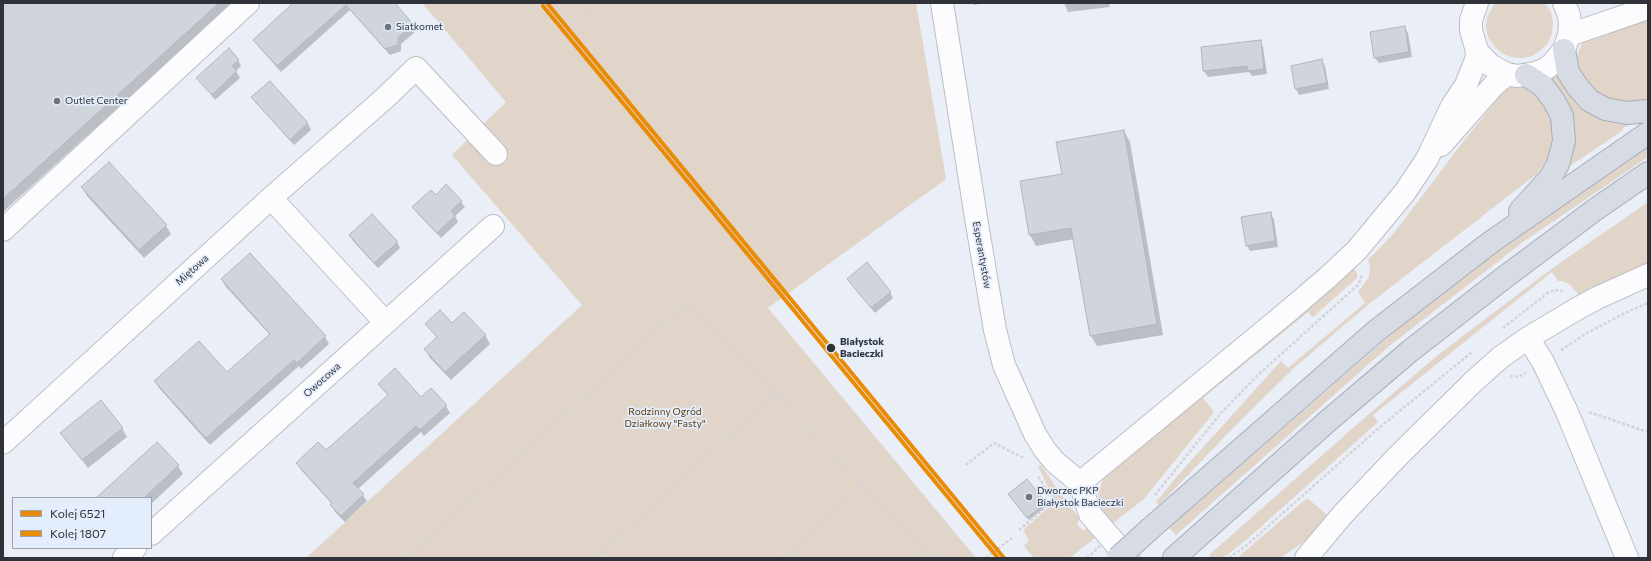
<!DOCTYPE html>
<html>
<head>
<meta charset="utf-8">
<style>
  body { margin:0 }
  #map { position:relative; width:1651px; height:561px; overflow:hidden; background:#eaeef6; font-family:Commissioner,sans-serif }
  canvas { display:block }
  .frame { position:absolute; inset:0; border:4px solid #2f3238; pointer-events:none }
  .legend { position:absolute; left:12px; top:497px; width:140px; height:52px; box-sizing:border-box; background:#e4edfc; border:1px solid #9ca2ae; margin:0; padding:5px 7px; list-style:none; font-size:12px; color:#2f3238 }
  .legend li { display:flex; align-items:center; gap:8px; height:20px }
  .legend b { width:20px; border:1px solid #9ca2ae }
</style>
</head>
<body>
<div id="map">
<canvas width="1651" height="561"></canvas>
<div class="frame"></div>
<ul class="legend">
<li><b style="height:5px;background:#ea8b06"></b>Kolej 6521</li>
<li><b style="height:5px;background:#ea8b06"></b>Kolej 1807</li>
</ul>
</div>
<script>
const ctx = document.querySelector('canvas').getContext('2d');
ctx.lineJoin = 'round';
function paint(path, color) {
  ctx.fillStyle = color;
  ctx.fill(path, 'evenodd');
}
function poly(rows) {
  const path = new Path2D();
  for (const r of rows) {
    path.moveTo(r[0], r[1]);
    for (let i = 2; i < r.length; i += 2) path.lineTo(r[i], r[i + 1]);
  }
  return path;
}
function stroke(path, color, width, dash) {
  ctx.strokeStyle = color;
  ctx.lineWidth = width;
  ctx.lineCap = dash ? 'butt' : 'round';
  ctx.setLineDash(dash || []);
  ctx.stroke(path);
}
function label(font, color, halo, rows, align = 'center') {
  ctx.font = font + ' Commissioner,sans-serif';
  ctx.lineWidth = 3.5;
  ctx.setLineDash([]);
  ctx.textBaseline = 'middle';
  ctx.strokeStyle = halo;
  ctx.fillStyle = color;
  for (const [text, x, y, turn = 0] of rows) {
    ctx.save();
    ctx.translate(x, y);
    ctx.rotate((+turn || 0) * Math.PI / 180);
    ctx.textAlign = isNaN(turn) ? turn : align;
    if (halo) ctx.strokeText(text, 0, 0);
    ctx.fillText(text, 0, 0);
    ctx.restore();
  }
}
const green = poly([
  [422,3,916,3,946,179,768,308,976,558,306,558,582,305,452,155,506,102],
  [1495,3,1545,3,1551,12,1553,23,1552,33,1548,43,1541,50,1532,56,1522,58,1511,57,1502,53,1494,46,1488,37,1486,27,1487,17],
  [1648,17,1648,100,1641,102,1625,103,1608,99,1592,91,1578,70,1577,56,1584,38],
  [1553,71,1633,123,1623,128,1622,131,1570,166,1568,166,1548,74],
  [1519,86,1531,89,1540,95,1552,116,1555,134,1552,151,1538,173,1369,304,1295,367,1239,422,1159,505,1156,502,1179,474,1281,361,1288,368,1365,303,1358,292,1369,277,1370,265,1368,260,1394,233,1466,138,1496,101,1492,97,1506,88],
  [1648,145,1648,157,1523,242,1388,347,1176,535,1169,528,1409,319,1497,249],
  [1648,202,1648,263,1579,295,1569,284,1563,281,1558,281,1552,272,1373,415,1378,422,1244,542,1223,558,1211,558,1209,555,1370,413,1438,355,1550,270],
  [1353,268,1357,273,1357,278,1313,317,1308,312,1203,398,1214,412,1144,499,1112,524,1100,509,1098,495,1103,479,1112,469],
  [1041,465,1067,503,1078,516,1079,521,1077,524,1083,531,1085,529,1091,529,1097,536,1070,558,1034,558,1024,546,1029,540,1023,530,1055,502,1038,466],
  [1307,498,1327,515,1305,541,1280,558,1237,558]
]);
const shadow = poly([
  [3,3,233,3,3,212],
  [294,3,393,3,412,24,416,31,401,44,401,51,390,55,350,10,281,72,258,46,254,40],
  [973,3,987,3,974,5],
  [1064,3,1109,3,1110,7,1068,12],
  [1404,27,1408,33,1412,57,1379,63,1375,58],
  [1260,41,1263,47,1267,74,1252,76,1249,72,1208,77,1204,71,1202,48],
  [238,60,241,66,236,71,240,78,215,100,198,78],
  [1322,61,1325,66,1329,89,1299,95,1296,89],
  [270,82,308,124,311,130,294,145,256,103,252,97],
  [1124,131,1130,142,1163,335,1097,346,1091,336,1074,239,1036,246,1030,235,1063,175],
  [82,187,166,226,171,234,144,258,87,196],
  [435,196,461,202,465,207,455,216,458,222,441,238,417,213,414,208],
  [1270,214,1274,219,1278,247,1250,251,1247,246],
  [350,235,397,242,400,248,378,268,353,241],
  [848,279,890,292,893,298,875,313],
  [222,280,325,337,329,344,301,369,299,366,210,445,159,388,155,381,227,374,270,335,226,287],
  [427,324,452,324,485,335,490,344,451,380,430,358,425,349,437,338],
  [379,384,421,398,431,389,446,406,450,413,424,436,421,432,358,489,367,501,345,522,335,512,331,505,332,504,301,470,297,463,326,452,388,396],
  [122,428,127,437,88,468,61,433],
  [178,466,183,474,151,504,151,498,106,498],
  [1009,495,1045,503,1047,506,1029,520]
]);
const building = poly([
  [3,3,219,3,3,199,3,3],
  [293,3,395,3,413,24,398,38,398,45,385,49,346,5,277,66,253,40,293,3],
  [1405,26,1409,52,1374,58,1370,32,1405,26],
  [1261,40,1264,69,1248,71,1247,66,1203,71,1201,47,1261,40],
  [229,48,239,60,232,66,237,71,212,95,196,78,229,48],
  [1322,59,1327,83,1295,89,1291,66,1322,59],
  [270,81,308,123,290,140,251,97,270,81],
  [1124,130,1157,324,1090,336,1071,228,1029,235,1020,181,1062,174,1056,142,1124,130],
  [109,162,167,225,139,250,81,187,109,162],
  [446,184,462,201,451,211,455,216,437,233,412,207,431,190,436,195,446,184],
  [1271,212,1275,241,1246,246,1241,217,1271,212],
  [372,214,398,242,374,263,349,235,372,214],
  [250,253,326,336,297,363,294,360,206,438,154,381,199,341,227,372,270,334,221,279,250,253],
  [867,262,891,292,871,308,847,279,867,262],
  [440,310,452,323,464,312,486,335,445,372,424,349,437,337,425,324,440,310],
  [395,368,421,397,431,388,447,405,420,430,416,426,353,483,364,494,341,516,330,505,332,503,296,463,318,442,326,450,388,395,378,384,395,368],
  [101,400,123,428,82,460,60,433,101,400],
  [157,442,179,465,144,498,96,498,157,442],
  [1027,479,1046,503,1027,518,1008,494,1027,479]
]);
const path = poly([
  [583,3,589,15],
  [1503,328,1549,292,1556,290,1562,291,1564,293],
  [1561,350,1587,333,1625,313,1648,303],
  [1510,376,1518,377,1526,373],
  [1589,412,1648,432],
  [966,465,994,443,1024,458],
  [1155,495,1221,413,1259,374,1358,285,1361,279,1361,275],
  [1019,530,1053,501,1038,476],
  [407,558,686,304,864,485,930,558],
  [595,558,774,395],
  [784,558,864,485],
  [986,558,1012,538],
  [1229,558,1247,545,1380,427,1472,352]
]);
const minor = poly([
  [942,3,977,224,995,330,1004,365,1035,434,1045,450,1055,462,1080,483],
  [1477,3,1471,20,1471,30,1477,51,1490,65,1507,74,1517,76,1535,73,1544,70,1552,64,1564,50,1569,35,1570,25,1569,15,1564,3],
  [1569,35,1648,8],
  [1441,145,1494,85,1507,74],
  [271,198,385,322],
  [3,230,248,3],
  [1528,338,1543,362,1567,412,1627,558],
  [3,443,271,198,386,97,416,68,496,154],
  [1080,483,1286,313,1327,278,1357,250,1405,192,1427,159,1452,106,1466,85,1476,60,1477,51],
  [1080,483,1090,514,1128,558],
  [151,534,493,226],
  [124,558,135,548],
  [1306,558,1344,513,1398,456,1474,381,1501,357,1528,338,1575,310,1597,298,1648,275]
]);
const highway = poly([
  [1564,50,1568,72,1577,86,1589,100,1605,109,1627,113,1648,111],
  [1520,211,1550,178,1558,164,1564,141,1562,116,1554,101,1543,86,1526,75],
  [1151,528,1376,331,1491,242,1648,133],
  [1174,558,1329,420,1410,351,1505,277,1596,209,1648,173]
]);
const pathBridge = poly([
  [1087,558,1100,546]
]);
const highwayBridge = poly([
  [1118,558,1151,528]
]);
const rail1 = poly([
  [547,3,1004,558]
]);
const rail2 = poly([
  [543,6,998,558]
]);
const markers = [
  [388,27,4,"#70747a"],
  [57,101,4,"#70747a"],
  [831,348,5,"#2f3238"],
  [1029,497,4,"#70747a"]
];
const poiNames = [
  ["Siatkomet",396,27],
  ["Outlet Center",65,101],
  ["Dworzec PKP",1037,491],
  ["Białystok Bacieczki",1037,503]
];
const streetNames = [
  ["Esperantystów",982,255,80],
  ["Miętowa",192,270,-42],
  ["Owocowa",322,380,-42]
];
const stopNames = [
  ["Białystok",840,342],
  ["Bacieczki",840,354]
];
const parkNames = [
  ["Rodzinny Ogród",665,412],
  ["Działkowy \"Fasty\"",665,424]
];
paint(green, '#e1d4c8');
paint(shadow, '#0003');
paint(building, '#d0d4db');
stroke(building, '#b2b5bc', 1);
stroke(minor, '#bbbec4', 24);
stroke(highway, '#a6adba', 24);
stroke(path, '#d3d4d7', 2.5, [3, 2]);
stroke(minor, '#fcfcfe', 22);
stroke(highway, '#d6dbe4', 22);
stroke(highwayBridge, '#a6adba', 24, []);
stroke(pathBridge, '#d3d4d7', 2.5, [3, 2]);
stroke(highwayBridge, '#d6dbe4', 22);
stroke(rail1, '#ea8b06', 4);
stroke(rail2, '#ea8b06', 4);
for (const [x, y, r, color] of markers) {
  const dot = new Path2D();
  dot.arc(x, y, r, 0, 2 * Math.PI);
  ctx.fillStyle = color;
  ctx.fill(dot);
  stroke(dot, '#e4edfc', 1.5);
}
label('10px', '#2f3238', '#e4edfc', poiNames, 'left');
label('10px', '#2f3238', '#e4edfc', streetNames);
label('bold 10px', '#2f3238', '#e4edfc', stopNames, 'left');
label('10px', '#5d3a07', '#e4edfc', parkNames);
</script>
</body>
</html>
